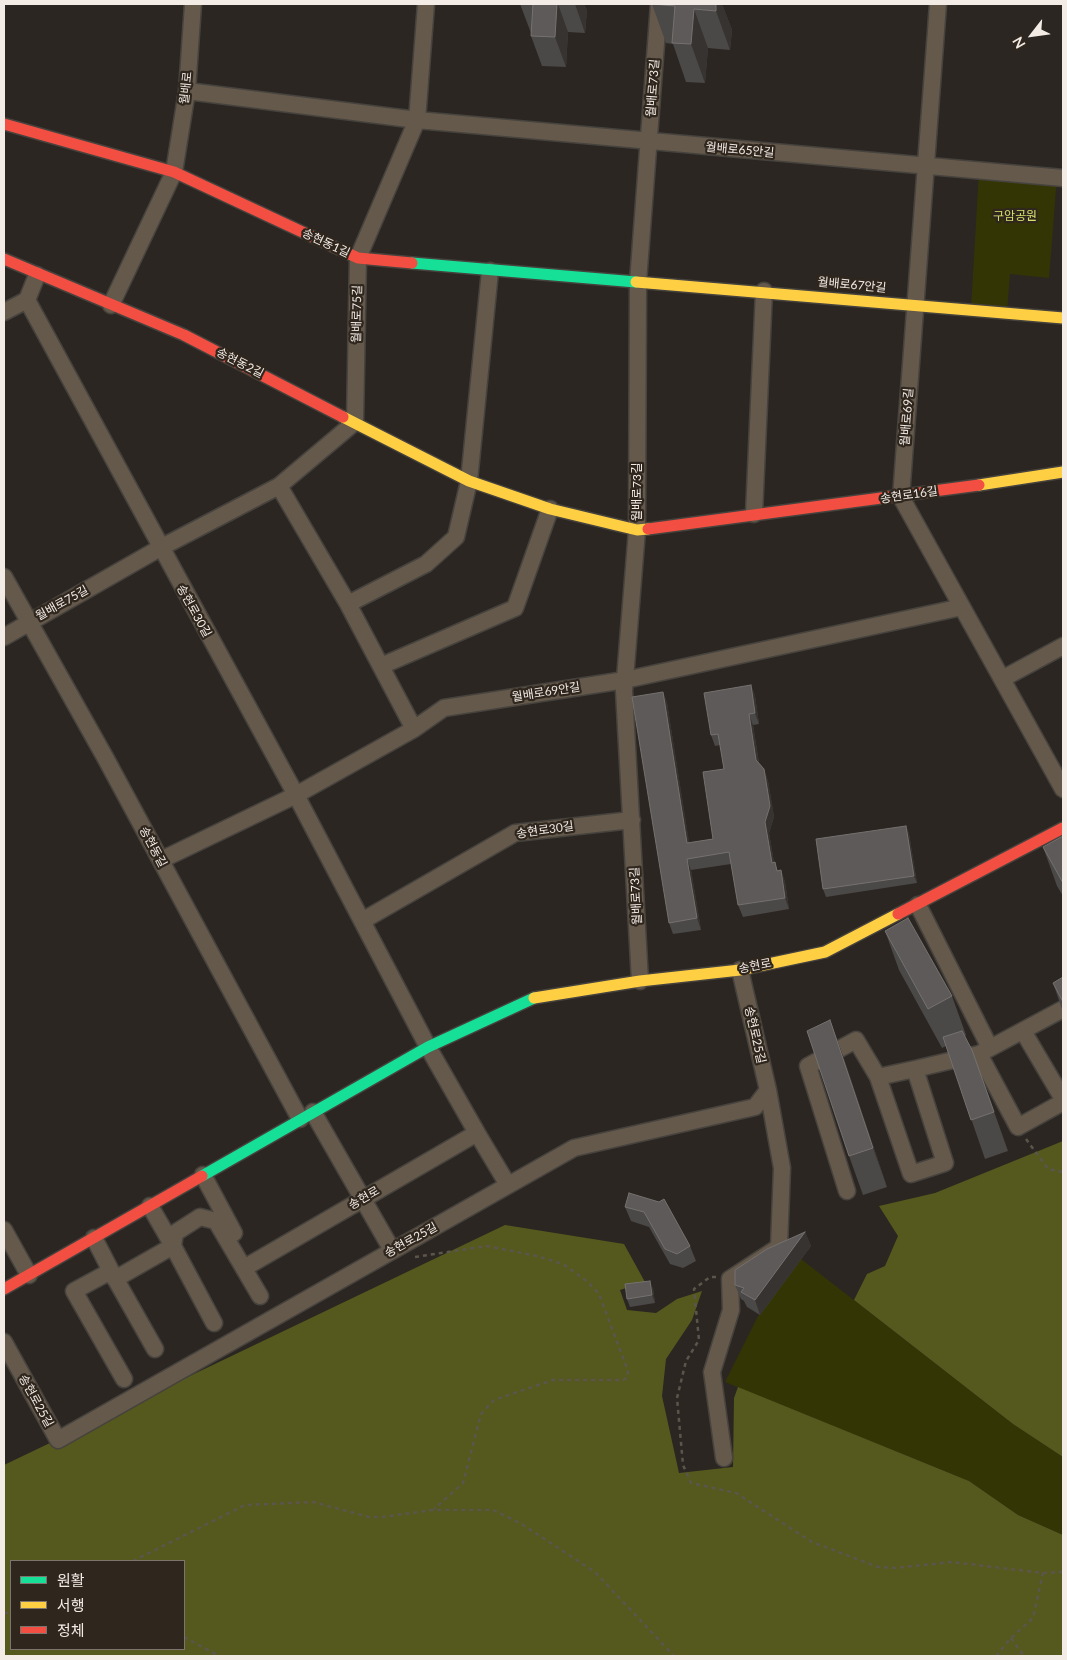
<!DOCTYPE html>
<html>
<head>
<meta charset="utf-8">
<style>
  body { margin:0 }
  #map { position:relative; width:1067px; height:1660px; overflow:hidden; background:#2b2621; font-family:Lato,"Noto Sans KR",sans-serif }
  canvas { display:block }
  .frame { position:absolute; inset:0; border:5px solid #f3ece6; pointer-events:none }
  .legend { position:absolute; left:10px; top:1560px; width:175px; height:90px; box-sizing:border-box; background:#2f261d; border:1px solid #7d756d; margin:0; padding:6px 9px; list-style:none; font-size:15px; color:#f3ece6 }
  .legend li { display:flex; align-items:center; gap:10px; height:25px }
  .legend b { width:25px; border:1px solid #7d756d }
  .north { position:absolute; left:1007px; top:10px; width:50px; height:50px; -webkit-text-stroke:4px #2f261d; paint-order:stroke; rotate:240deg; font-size:14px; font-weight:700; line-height:20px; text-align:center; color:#f3ece6 }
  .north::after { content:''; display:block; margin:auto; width:18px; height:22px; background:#f3ece6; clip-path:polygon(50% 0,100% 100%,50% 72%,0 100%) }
</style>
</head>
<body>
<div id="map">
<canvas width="1067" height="1660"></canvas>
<div class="frame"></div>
<ul class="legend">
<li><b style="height:6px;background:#16e098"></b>원활</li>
<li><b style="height:6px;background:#ffcf43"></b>서행</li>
<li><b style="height:6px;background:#f24e42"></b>정체</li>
</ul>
<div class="north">N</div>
</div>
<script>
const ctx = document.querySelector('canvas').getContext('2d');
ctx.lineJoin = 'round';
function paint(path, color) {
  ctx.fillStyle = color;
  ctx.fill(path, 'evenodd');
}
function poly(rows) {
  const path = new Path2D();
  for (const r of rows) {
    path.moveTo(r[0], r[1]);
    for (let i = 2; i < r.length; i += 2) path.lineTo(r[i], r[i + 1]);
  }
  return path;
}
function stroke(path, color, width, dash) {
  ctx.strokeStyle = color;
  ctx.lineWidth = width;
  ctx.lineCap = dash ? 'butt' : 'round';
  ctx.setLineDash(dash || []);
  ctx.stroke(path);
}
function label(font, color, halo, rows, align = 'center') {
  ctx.font = font + ' Lato,"Noto Sans KR",sans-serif';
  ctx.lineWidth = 4.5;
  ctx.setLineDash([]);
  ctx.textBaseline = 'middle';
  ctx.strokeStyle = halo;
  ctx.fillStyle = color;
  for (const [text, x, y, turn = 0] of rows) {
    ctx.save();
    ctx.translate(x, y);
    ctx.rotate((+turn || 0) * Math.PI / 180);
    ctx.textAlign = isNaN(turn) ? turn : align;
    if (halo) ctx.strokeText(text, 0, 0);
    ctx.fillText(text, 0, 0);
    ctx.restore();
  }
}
const green = poly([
  [979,171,1057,177,1049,278,1010,274,1007,312,971,309],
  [801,1259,1013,1424,1063,1457,1063,1535,1018,1515,969,1481,725,1382,757,1318]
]);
const forest = poly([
  [1063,1141,1063,1457,1013,1424,854,1300,867,1274,885,1266,898,1236,879,1206,935,1193],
  [505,1225,624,1244,645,1282,620,1290,627,1310,656,1313,677,1299,702,1291,692,1320,666,1359,662,1396,679,1473,733,1467,734,1398,738,1387,969,1481,1018,1515,1063,1535,1063,1656,4,1656,4,1465],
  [11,1561,184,1561,184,1649,11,1649]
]);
const path = poly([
  [1026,1139,1048,1169,1063,1172],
  [415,1257,487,1246,537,1256,563,1264,588,1282,599,1294,628,1371,627,1378,623,1380,553,1380,494,1400,481,1414,463,1483,434,1509],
  [716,1277,710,1277,694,1289,699,1340,686,1361,677,1398,683,1465,691,1483,736,1493,812,1542,878,1567,894,1568,952,1562,1043,1573,1063,1572],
  [133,1561,245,1505,313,1502,369,1517,382,1517,433,1510,493,1510,520,1523,595,1572,674,1656],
  [4,1613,11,1613],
  [184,1637,219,1656],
  [1011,1638,1024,1656],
  [996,1656,1011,1638,1033,1618,1043,1573]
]);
const street = poly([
  [938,4,901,497,1063,789],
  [187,91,417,120,1063,178],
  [27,300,296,795,428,1047,477,1133],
  [111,305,174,172,187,91,193,4],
  [4,312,27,300,37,275],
  [279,486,348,604,414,729],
  [754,514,764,291],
  [4,577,106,759,300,1119],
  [348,604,426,564,456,537,469,481,490,271],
  [4,637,160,548,279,486,355,422,358,258,417,120,426,4],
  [381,666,515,608,550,509],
  [1002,679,1063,646],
  [161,860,296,795,414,729,444,708,625,680,962,607],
  [918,905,990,1048],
  [362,921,515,833,632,820],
  [640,981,624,691,637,530,638,282,659,4],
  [1063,1009,979,1054,1018,1127,1063,1102],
  [1023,1031,1063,1099],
  [915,1069,945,1163,911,1174,878,1077,915,1069,979,1054],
  [313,1112,392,1250],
  [203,1175,234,1233],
  [847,1191,808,1066,856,1040,878,1077],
  [4,1230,29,1275],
  [94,1238,111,1271,74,1291,124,1379],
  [251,1264,477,1133,508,1185],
  [111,1271,155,1349],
  [115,1279,173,1246,150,1206],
  [214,1323,173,1246,175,1233,200,1217,216,1221,260,1296],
  [4,1342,58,1440,574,1148,755,1107,768,1090,740,970],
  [724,1458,712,1372,731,1310,730,1279,779,1247,782,1168,768,1090]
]);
const fast = poly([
  [412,263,636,282],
  [202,1176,428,1047,534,998]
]);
const slow = poly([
  [636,282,1063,318],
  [343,417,469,481,550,509,637,530,648,529],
  [979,485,1063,472],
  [534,998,640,981,740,970,825,952,898,914]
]);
const jam = poly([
  [4,124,174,172,358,258,412,263],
  [4,259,184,335,343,417],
  [648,529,979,485],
  [898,914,1063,828],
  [4,1289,202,1176]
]);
const wall = poly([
  [520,4,584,4,587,10,585,33,568,32,566,67,542,66,531,36,531,33],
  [652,4,722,4,732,30,730,50,708,48,705,83,686,82,673,44,666,43],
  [751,685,755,696,759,724,753,725,759,763,764,769,768,781,774,817,769,833,774,862,778,871,781,870,785,882,789,909,743,917,738,905,731,864,691,870,701,930,673,934,669,923,663,692,667,703,689,843,713,839,724,769,720,745,715,746,711,735],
  [906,826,909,834,917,883,826,897,823,889],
  [1063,836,1063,896,1057,886,1043,847],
  [885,931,952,996,966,1035,965,1036,986,1089,1008,1151,985,1159,946,1046,942,1048,899,970],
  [1063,977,1063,1012,1053,983],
  [830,1020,844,1059,887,1187,863,1195,849,1156],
  [629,1193,690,1246,696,1261,683,1268,670,1264,649,1227,631,1221,625,1207],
  [805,1232,811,1246,760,1315,747,1307,744,1301,741,1299,735,1285],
  [653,1288,655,1303,630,1307,627,1299]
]);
const shadedWall = poly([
  [557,4,558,4,568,32,566,67,555,37],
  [575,4,584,4,587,10,585,33],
  [716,4,722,4,732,30,730,50,716,11],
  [694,9,708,48,705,83,691,44],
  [751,685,755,696,759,724,755,713],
  [663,692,667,703,691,854,687,843],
  [749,714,753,725,760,771,756,760],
  [764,769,768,781,774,817,769,833,776,874,772,863,765,822],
  [906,826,909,834,917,883,914,876],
  [687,859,691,870,701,930,697,918],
  [781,870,785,882,789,909,785,898],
  [830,1020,844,1059,887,1187,873,1148],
  [805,1232,811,1246,760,1315,755,1300],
  [650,1281,653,1288,655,1303,652,1295]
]);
const building = poly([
  [533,4,557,4,555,37,531,36,533,4],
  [652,4,716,4,716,11,694,9,691,44,672,43,675,6,652,4],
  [751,685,755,713,749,714,756,760,764,769,770,806,765,822,772,863,775,862,777,871,781,870,785,898,738,905,729,852,687,859,697,918,669,923,632,697,663,692,687,843,713,839,703,772,724,769,718,734,711,735,704,693,751,685],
  [906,826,914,876,823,889,816,839,906,826],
  [1063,836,1063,883,1043,847,1063,836],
  [908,918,952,996,928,1009,885,931,908,918],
  [1063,977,1063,1002,1053,983,1063,977],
  [830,1020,873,1148,849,1156,807,1031,830,1020],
  [962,1031,972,1050,994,1112,971,1120,943,1037,962,1031],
  [629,1193,659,1202,664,1199,690,1246,677,1254,665,1249,644,1212,625,1207,629,1193],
  [805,1232,755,1300,741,1292,744,1288,735,1285,735,1270,767,1249,805,1232],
  [650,1281,652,1295,627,1299,625,1284,650,1281]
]);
const streetNames = [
  ["월배로",186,88,-84],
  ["월배로73길",653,88,-86],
  ["월배로65안길",740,150,5],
  ["송현동1길",326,243,25],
  ["월배로67안길",852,285,5],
  ["월배로75길",357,314,-89],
  ["송현동2길",240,363,27],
  ["월배로69길",907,417,-86],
  ["월배로73길",637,492,-90],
  ["송현로16길",909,495,-8],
  ["월배로75길",62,603,-29],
  ["송현로30길",194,611,61],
  ["월배로69안길",546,692,-9],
  ["송현로30길",545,830,-8],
  ["송현동길",153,847,62],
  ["월배로73길",636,896,-93],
  ["송현로",755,966,-11],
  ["송현로25길",755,1035,77],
  ["송현로",364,1198,-30],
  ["송현로25길",411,1240,-29],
  ["송현로25길",36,1401,61]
];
const parkNames = [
  ["구암공원",1015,216]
];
paint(green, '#333604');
paint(forest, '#55591e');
stroke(street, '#46423d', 19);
stroke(fast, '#46423d', 14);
stroke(slow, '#46423d', 14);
stroke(jam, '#46423d', 14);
stroke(path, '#5c554c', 2.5, [4, 4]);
stroke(street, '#64594b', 16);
stroke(fast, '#16e098', 11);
stroke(slow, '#ffcf43', 11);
stroke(jam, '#f24e42', 11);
paint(wall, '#4b4848');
paint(shadedWall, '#363331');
paint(building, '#5d5a59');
stroke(building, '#74716f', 1);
label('12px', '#f3ece6', '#2f261d', streetNames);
label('12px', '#d4e16c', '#2f261d', parkNames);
</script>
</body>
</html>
